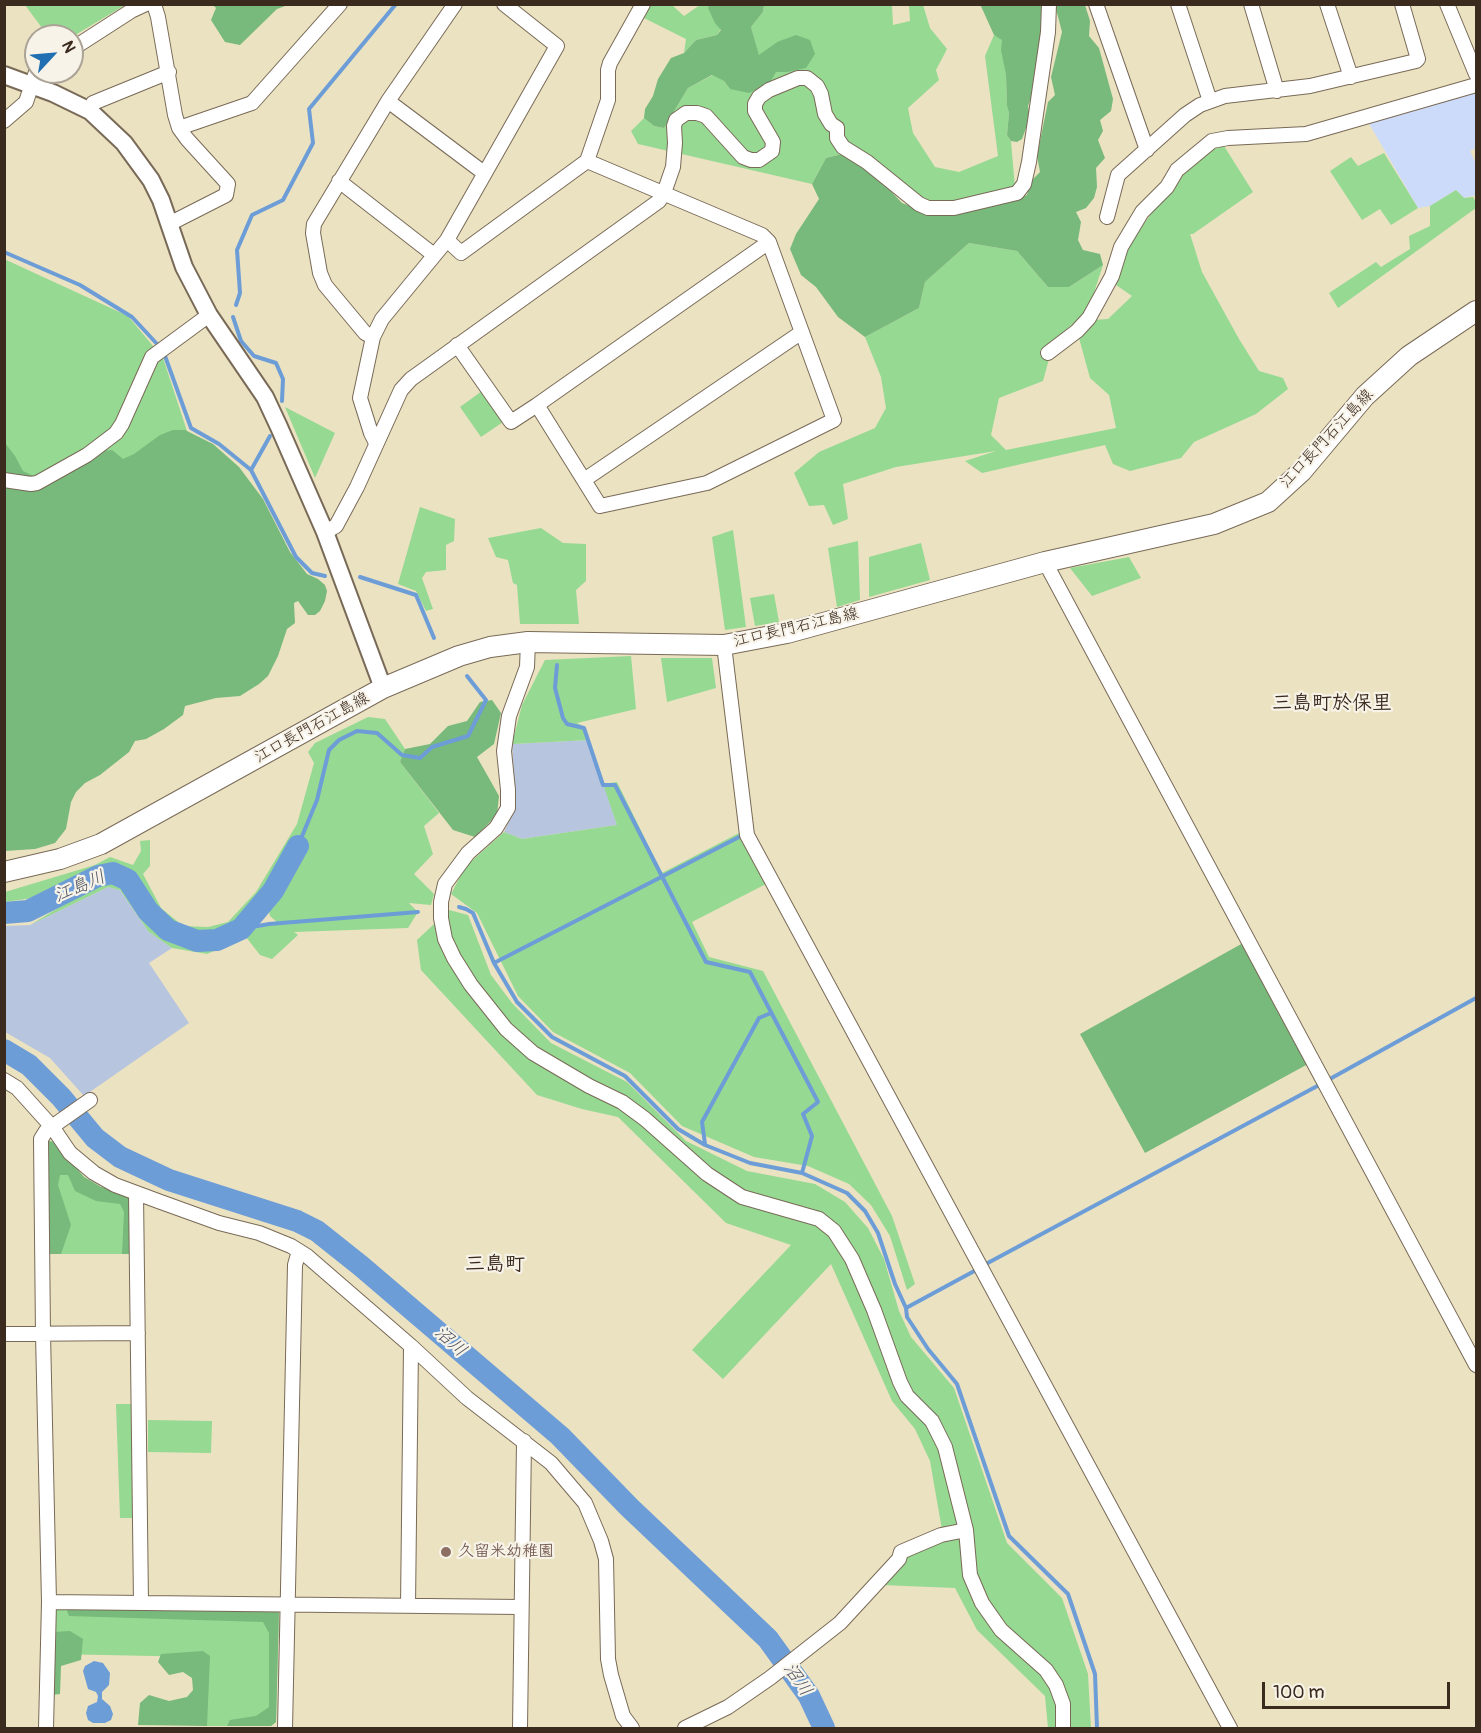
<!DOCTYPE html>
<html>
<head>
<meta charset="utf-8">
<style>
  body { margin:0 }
  #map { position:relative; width:1481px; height:1733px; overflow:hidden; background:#ebe2c2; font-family:Pangolin,sans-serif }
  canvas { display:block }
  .frame { position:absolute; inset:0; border:6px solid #3b2a1e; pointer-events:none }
  .north { position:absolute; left:24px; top:24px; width:60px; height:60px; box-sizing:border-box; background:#f7f3e8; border:2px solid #aca397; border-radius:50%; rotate:64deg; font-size:16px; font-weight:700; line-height:24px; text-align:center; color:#3b2a1e }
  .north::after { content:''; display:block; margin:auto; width:21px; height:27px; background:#1f6fb2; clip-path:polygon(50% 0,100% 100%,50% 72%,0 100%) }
  .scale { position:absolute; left:1262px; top:1682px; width:188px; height:27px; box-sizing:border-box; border:3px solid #3b2a1e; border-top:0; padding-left:8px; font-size:18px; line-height:21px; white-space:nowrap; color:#3b2a1e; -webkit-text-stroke:4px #f7f3e8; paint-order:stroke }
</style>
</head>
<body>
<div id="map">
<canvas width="1481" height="1733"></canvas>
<div class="frame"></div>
<div class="north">N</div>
<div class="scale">100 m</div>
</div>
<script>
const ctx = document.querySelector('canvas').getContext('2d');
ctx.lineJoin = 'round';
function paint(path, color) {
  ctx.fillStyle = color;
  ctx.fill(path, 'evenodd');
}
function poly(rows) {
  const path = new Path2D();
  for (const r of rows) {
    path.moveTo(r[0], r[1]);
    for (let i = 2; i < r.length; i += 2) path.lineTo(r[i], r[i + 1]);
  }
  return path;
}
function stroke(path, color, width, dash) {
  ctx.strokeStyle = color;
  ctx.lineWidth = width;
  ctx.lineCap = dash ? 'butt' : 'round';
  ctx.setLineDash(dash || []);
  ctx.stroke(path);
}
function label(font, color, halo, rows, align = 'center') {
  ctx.font = font + ' Pangolin,"Klee One",sans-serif';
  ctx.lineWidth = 4.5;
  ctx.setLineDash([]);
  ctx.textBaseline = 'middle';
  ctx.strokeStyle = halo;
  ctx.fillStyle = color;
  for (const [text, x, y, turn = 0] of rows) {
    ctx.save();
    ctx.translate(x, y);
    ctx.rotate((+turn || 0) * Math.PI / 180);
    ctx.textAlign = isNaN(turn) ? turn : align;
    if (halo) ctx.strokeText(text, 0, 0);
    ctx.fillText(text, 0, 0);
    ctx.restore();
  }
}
const built = poly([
  [1476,89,1476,148,1470,151,1476,164,1476,195,1464,198,1456,190,1430,206,1418,208,1367,120]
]);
const industrial = poly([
  [589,740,617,825,522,839,504,832,516,806,512,744],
  [108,887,120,890,149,932,172,948,149,963,189,1023,84,1096,50,1058,5,1032,5,926,30,925]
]);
const green = poly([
  [25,5,125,5,72,37,48,36],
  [651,5,672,5,684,16,700,5,709,5,708,8,721,29,717,35,696,40,684,53,686,39,642,17],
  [764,5,892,5,893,25,910,21,909,5,923,5,930,28,947,49,936,70,939,80,908,108,913,133,935,167,959,172,998,156,985,56,994,35,1002,39,1002,50,1006,75,1007,106,1009,113,1007,135,1011,141,1015,188,960,204,927,203,842,154,826,158,812,184,638,144,631,131,644,118,654,126,664,128,688,88,713,75,724,81,730,89,776,72,787,72,777,42,759,56,751,27,763,12],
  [1224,146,1253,192,1193,234,1190,234,1202,272,1239,339,1259,371,1283,378,1288,389,1256,414,1194,442,1181,458,1130,471,1113,464,1105,445,982,473,965,461,996,451,896,467,843,484,848,519,833,525,824,505,809,506,794,473,819,452,875,428,886,408,881,377,865,337,919,308,925,282,969,243,1017,251,1048,287,1069,287,1103,265,1088,311,1042,350,1049,359,1043,381,999,398,991,435,1006,450,1116,428,1109,395,1090,378,1079,338,1093,320,1108,319,1132,296,1116,285,1125,250,1182,171,1207,151],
  [1384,153,1418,208,1391,225,1380,209,1362,220,1330,171,1351,157,1358,166],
  [1456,190,1464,198,1473,197,1476,202,1476,208,1338,308,1329,293,1376,262,1381,267,1410,249,1409,236,1430,226,1430,206],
  [4,259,128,316,163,358,187,431,109,477,34,491,5,448],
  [482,391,503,422,481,437,460,407],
  [285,407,335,433,315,478],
  [420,507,455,519,454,541,446,545,446,570,426,572,422,578,433,609,426,611,416,591,398,584],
  [541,528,563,543,586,544,586,581,576,590,579,624,520,624,517,585,513,583,508,560,496,557,488,538],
  [733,530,746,627,725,630,712,537],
  [858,541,860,600,837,607,828,548],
  [921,543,930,580,869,597,869,557],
  [1129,557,1141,578,1092,596,1070,568],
  [774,594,779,622,755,626,750,598],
  [631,656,636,709,577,723,585,727,589,740,512,744,522,705,545,660],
  [661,658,712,658,716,688,667,702],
  [368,717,385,719,405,749,400,762,439,813,424,826,433,854,414,874,434,894,431,905,409,903,418,912,408,928,294,932,298,935,272,959,260,955,246,937,207,954,172,948,149,932,120,890,108,887,30,925,103,881,117,881,126,886,154,926,174,939,206,946,246,931,278,923,270,916,266,895,232,925,206,933,179,931,152,907,137,877,121,869,100,868,33,898,5,902,5,892,95,865,110,857,133,865,141,851,140,841,150,840,150,866,143,874,161,908,183,926,208,927,228,922,256,892,297,824,314,763,308,752,315,743],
  [617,782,662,873,739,833,766,884,692,922,709,957,763,971,892,1216,915,1284,907,1290,890,1236,871,1205,849,1184,808,1166,754,1157,682,1126,630,1073,553,1032,518,996,477,913,451,894,465,867,504,832,522,839,617,825,603,784],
  [449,910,468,915,491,975,512,1003,551,1043,627,1082,686,1141,747,1171,815,1184,845,1202,868,1228,884,1259,899,1311,911,1337,954,1388,1007,1543,1062,1598,1088,1674,1091,1728,1048,1728,1045,1696,977,1630,955,1588,881,1585,908,1554,942,1530,930,1461,915,1429,892,1401,831,1264,723,1379,692,1350,791,1245,726,1223,618,1117,582,1109,537,1095,421,970,417,940],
  [49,1141,54,1142,84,1177,101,1187,125,1194,131,1254,48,1254],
  [116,1404,132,1404,134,1518,120,1518],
  [148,1420,212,1421,211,1453,148,1452],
  [54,1608,279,1610,276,1722,271,1726,203,1726,205,1657,53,1654]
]);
const forest = poly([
  [980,4,1041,5,1042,19,1039,60,1033,93,1028,106,1030,117,1022,139,1017,142,1011,141,1007,135,1009,113,1007,106,1006,75,1001,50,1002,40,994,35],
  [213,5,288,5,277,9,240,45,225,42,211,20,216,8],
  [709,5,764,5,763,12,751,27,759,55,777,42,796,35,810,40,815,54,806,68,787,72,776,72,769,84,749,93,730,89,724,81,712,75,688,88,664,128,654,126,644,118,645,109,653,96,658,79,671,58,684,53,696,40,717,35,721,30,715,23,708,8],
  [1055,5,1085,5,1090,21,1089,36,1099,48,1113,99,1111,111,1100,120,1103,131,1098,140,1105,158,1096,168,1097,187,1094,198,1086,208,1076,212,1081,222,1078,240,1083,250,1100,254,1103,265,1069,287,1048,287,1017,251,969,243,925,282,919,308,865,337,838,317,816,287,801,275,790,249,796,234,819,199,812,184,826,158,842,154,871,170,902,203,921,210,1011,201,1027,195,1031,181,1040,172,1037,156,1048,102,1055,95,1051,77,1062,32],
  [173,430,185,430,213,444,239,467,263,499,290,552,307,574,318,579,325,585,327,591,325,601,320,611,315,615,308,615,298,601,294,603,295,623,287,629,278,656,268,676,259,684,240,696,216,698,185,706,183,715,164,729,146,739,135,741,129,752,100,775,85,783,76,792,71,802,66,829,55,843,35,849,5,851,5,443,15,456,23,471,38,478,101,451,112,450,123,459,134,454,160,435],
  [492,700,501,713,494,744,477,757,499,796,497,815,475,837,453,830,400,762,405,749,430,744,448,726,467,721,480,702],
  [1243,943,1308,1064,1145,1153,1080,1034],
  [49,1141,54,1142,84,1177,101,1187,125,1194,128,1196,131,1202,131,1254,122,1254,124,1212,120,1204,96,1201,75,1191,68,1175,60,1175,58,1185,71,1225,61,1254,48,1254,46,1144],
  [66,1608,279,1610,276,1722,271,1726,227,1726,230,1720,256,1716,269,1707,269,1633,263,1622,69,1616],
  [70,1631,83,1639,81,1660,61,1666,60,1694,52,1695,54,1632],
  [203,1651,210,1656,207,1726,138,1725,140,1703,149,1695,169,1701,187,1697,193,1690,192,1678,183,1672,169,1675,158,1662,161,1654]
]);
const water = poly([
  [94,1661,103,1663,110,1673,109,1685,102,1692,102,1699,110,1706,113,1714,111,1720,105,1723,93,1723,88,1720,86,1713,88,1706,97,1702,98,1696,96,1692,88,1689,83,1671,85,1666]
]);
const stream = poly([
  [4,252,80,285,132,317,158,345],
  [236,305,240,293,237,250,252,215,283,200,313,143,309,109,396,4],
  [233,317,241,341,254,356,276,363,283,379,282,401],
  [165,356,191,428,219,444,251,470],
  [270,436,251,470,296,557,312,573,325,576],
  [360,577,416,595,434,638],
  [557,665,555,688,563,718,567,724,584,728,603,785,615,785,706,962,750,972,818,1102,803,1114,812,1136,802,1173],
  [298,846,317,800,329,750,339,740,357,731,377,733,402,755,420,758,432,747,468,736,486,700,467,676],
  [459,907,466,909,473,913,494,963,517,1002,552,1037,625,1076,678,1129,705,1145,750,1163,802,1173,847,1193,865,1211,878,1233,895,1284,906,1308,907,1317,928,1349,957,1384,1009,1536,1068,1594,1095,1674,1097,1728],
  [241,929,269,924,418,912],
  [494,963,741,836],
  [1328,1080,1476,998],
  [705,1144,702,1122,759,1018,771,1013],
  [984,1265,1321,1084],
  [906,1308,978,1269]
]);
const river = poly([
  [4,913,28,911,98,876,113,873,128,880,148,911,168,930,197,941,217,940,241,929,273,891,298,846],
  [4,1050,29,1065,61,1097,95,1138,120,1157,169,1180,297,1221,317,1231,361,1266,560,1436,629,1507,768,1639,809,1696,824,1728]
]);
const minor = poly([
  [154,4,158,17,175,115,179,128],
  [1096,4,1147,150],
  [1178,4,1210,101],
  [1251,4,1277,91],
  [1327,4,1351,77],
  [1447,4,1476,74],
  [72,49,131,11,146,4],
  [388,101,484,173],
  [90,111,93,103,169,72],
  [4,121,26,102,36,72],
  [587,161,608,100,608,70,610,63,643,4],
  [339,181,434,255],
  [1107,217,1118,175,1185,115,1200,105,1225,96,1310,86,1416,61,1418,59,1402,4],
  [169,224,226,195,228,184,187,139,179,128,252,103,340,4],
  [447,240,461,253,587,161,762,235,769,242,834,420,707,483,600,506,537,405,511,422,457,345],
  [373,337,365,333,325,285,320,273,313,233,314,224,388,101,455,4],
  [1048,353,1077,331,1089,318,1112,276,1121,247,1142,212,1167,187,1177,170,1212,141,1228,138,1306,134,1476,85],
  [537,405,769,242],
  [376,443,371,433,360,398,373,337,382,319,447,240,557,46,504,4],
  [4,480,31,484,37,483,87,455,116,433,122,424,152,357,209,315],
  [584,480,802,332],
  [325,532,336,526,357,487,401,390,411,379,659,201,664,193,673,167,675,143,674,126,676,120,686,113,697,113,706,116,743,157,751,160,759,160,772,151,773,142,755,111,755,104,759,97,769,90,798,78,807,78,817,86,821,94,825,114,831,124,837,128,837,138,843,147,867,162,919,204,928,208,954,208,1017,193,1024,184,1029,162,1048,32,1049,4],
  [1045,562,1476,1365],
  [528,642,527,667,509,716,504,751,508,790,508,808,496,828,468,853,445,884,441,902,441,918,445,939,454,958,471,985,506,1029,533,1053,589,1086,622,1102,645,1119,707,1174,742,1197,819,1219,834,1231,852,1259,874,1310,900,1382,907,1396,932,1421,945,1447,966,1530,970,1575,982,1603,1001,1630,1046,1670,1056,1685,1063,1704,1063,1728],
  [724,645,747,835,1230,1728],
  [4,1080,17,1088,53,1128,70,1153,94,1173,115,1185,158,1201,219,1223,259,1233,291,1246,307,1256,411,1346,467,1398,551,1463,585,1503,601,1541,606,1559,608,1659,611,1675,623,1716,632,1728],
  [136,1193,141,1603],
  [4,1334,138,1333],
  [49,1602,521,1607],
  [408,1606,411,1346],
  [46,1728,49,1602,43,1334,41,1139,46,1131,90,1100],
  [285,1728,295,1265,299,1251],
  [520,1728,524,1441],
  [685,1728,728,1707,770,1678,840,1623,899,1559,901,1552,941,1535,966,1530]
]);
const tertiary = poly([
  [4,75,53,93,90,111,124,143,151,180,161,200,184,267,209,315,265,397,279,427,325,532,383,688]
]);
const secondary = poly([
  [4,872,60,859,101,844,383,688,459,656,490,647,528,642,724,645,787,633,1045,562,1214,524,1268,502,1302,471,1365,396,1409,356,1476,311]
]);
const markers = [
  [446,1552,6,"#8d6e63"]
];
const streetNames = [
  ["江口長門石江島線",1327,439,-47],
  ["江口長門石江島線",796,628,-13],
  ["江口長門石江島線",312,728,-29]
];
const educationNames = [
  ["久留米幼稚園",458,1552]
];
const waterNames = [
  ["江島川",80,887,-23],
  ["沼川",450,1342,41],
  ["沼川",797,1680,55]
];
const quarterNames = [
  ["三島町於保里",1332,704],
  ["三島町",495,1265]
];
paint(built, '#ccdbfa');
paint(industrial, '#b8c5de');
paint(green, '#95d992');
paint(forest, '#78b97c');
paint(water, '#6d9dd7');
stroke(stream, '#6d9dd7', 4);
stroke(river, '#6d9dd7', 22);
stroke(minor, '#796a57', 16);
stroke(tertiary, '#796a57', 20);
stroke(secondary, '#796a57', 22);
stroke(minor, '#fff', 14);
stroke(tertiary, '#fff', 16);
stroke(secondary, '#fff', 20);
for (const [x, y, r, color] of markers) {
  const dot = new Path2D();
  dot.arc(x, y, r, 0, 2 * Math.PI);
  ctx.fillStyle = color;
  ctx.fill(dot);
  stroke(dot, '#f7f3e8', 2);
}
label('16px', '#3b2a1e', '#f7f3e8', streetNames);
label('bold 16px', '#785e54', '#f7f3e8', educationNames, 'left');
label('italic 18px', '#4c525f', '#f7f3e8', waterNames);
label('bold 20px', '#3b2a1e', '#f7f3e8', quarterNames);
</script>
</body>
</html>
